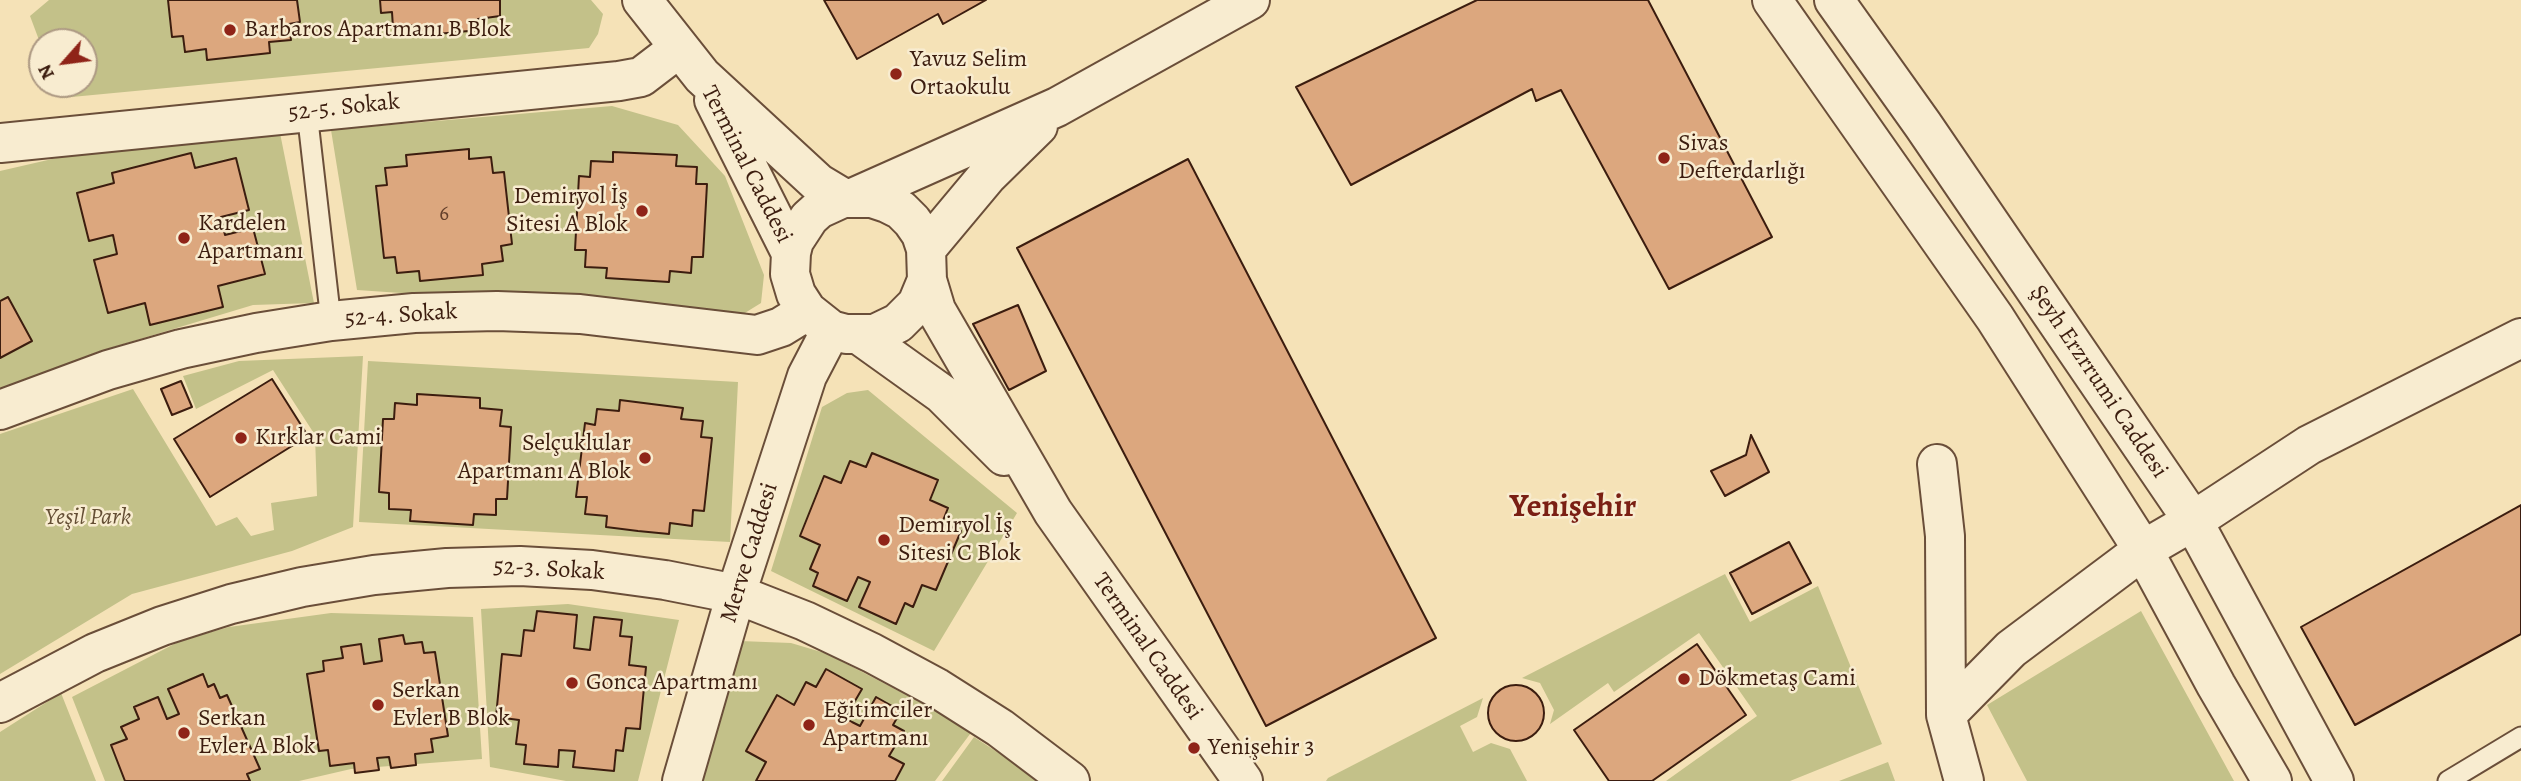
<!DOCTYPE html>
<html>
<head>
<meta charset="utf-8">
<style>
  body { margin:0 }
  #map { position:relative; width:2521px; height:781px; overflow:hidden; background:#f5e2b7; font-family:Alegreya,serif }
  canvas { display:block }
  .north { position:absolute; left:28px; top:28px; width:70px; height:70px; box-sizing:border-box; background:#f8ecd0; border:2px solid #ad9983; border-radius:50%; rotate:242deg; font-size:19px; font-weight:700; line-height:28px; text-align:center; color:#3c1d0f }
  .north::after { content:''; display:block; margin:auto; width:24px; height:32px; background:#8f2418; clip-path:polygon(50% 0,100% 100%,50% 72%,0 100%) }
</style>
</head>
<body>
<div id="map">
<canvas width="2521" height="781"></canvas>
<div class="north">N</div>
</div>
<script>
const ctx = document.querySelector('canvas').getContext('2d');
ctx.lineJoin = 'round';
function paint(path, color) {
  ctx.fillStyle = color;
  ctx.fill(path, 'evenodd');
}
function poly(rows) {
  const path = new Path2D();
  for (const r of rows) {
    if (r.length === 3) {
      path.moveTo(r[0] + r[2], r[1]);
      path.arc(r[0], r[1], r[2], 0, 2 * Math.PI);
      continue;
    }
    path.moveTo(r[0], r[1]);
    for (let i = 2; i < r.length; i += 2) path.lineTo(r[i], r[i + 1]);
  }
  return path;
}
function stroke(path, color, width, dash) {
  ctx.strokeStyle = color;
  ctx.lineWidth = width;
  ctx.lineCap = dash ? 'butt' : 'round';
  ctx.setLineDash(dash || []);
  ctx.stroke(path);
}
function label(font, color, halo, rows, align = 'center') {
  ctx.font = font + ' Alegreya,serif';
  ctx.lineWidth = 5;
  ctx.setLineDash([]);
  ctx.textBaseline = 'middle';
  ctx.strokeStyle = halo;
  ctx.fillStyle = color;
  for (const [text, x, y, turn = 0] of rows) {
    ctx.save();
    ctx.translate(x, y);
    ctx.rotate((+turn || 0) * Math.PI / 180);
    ctx.textAlign = isNaN(turn) ? turn : align;
    if (halo) ctx.strokeText(text, 0, 0);
    ctx.fillText(text, 0, 0);
    ctx.restore();
  }
}
const green = poly([
  [49,0,591,0,603,14,598,34,589,48,61,98,56,84,84,84,84,42,42,42,42,48,30,16],
  [612,106,678,125,725,176,764,275,761,303,740,316,357,290,331,130],
  [279,128,314,303,253,305,97,352,0,390,0,171,87,151],
  [363,356,353,527,292,551,132,594,0,674,0,434,133,389,216,526,237,517,251,536,274,530,271,503,317,496,315,435,273,370,196,409,183,376,239,361],
  [368,361,738,382,730,542,359,522],
  [868,390,1017,513,934,651,771,571,822,407,847,393],
  [1725,574,1750,622,1818,586,1882,744,1790,781,1666,781,1757,716,1699,633,1614,692,1608,683,1550,724,1554,710,1540,683,1522,678],
  [568,604,679,620,638,781,566,781,490,767,481,609],
  [2141,611,2234,781,2027,781,1987,705],
  [331,613,473,617,482,759,351,769,299,781,105,781,72,697,180,641,229,627],
  [740,641,791,643,828,654,973,730,935,781,697,781],
  [61,693,96,781,0,781,0,732],
  [1483,698,1477,717,1460,726,1473,752,1491,743,1510,749,1527,781,1326,781,1328,778],
  [974,737,1031,774,1040,781,942,781],
  [1888,762,1895,781,1839,781]
]);
const building = poly([
  [168,0,297,0,300,22,289,24,291,40,269,42,270,53,207,60,206,49,185,52,183,36,172,37,168,0],
  [380,0,500,0,500,16,478,19,479,30,416,36,415,25,393,28,392,12,381,13,380,0],
  [824,0,986,0,943,24,938,14,857,59,824,0],
  [1477,0,1648,0,1772,237,1669,289,1561,90,1536,101,1532,89,1351,185,1296,87,1477,0],
  [469,149,469,159,491,157,493,173,504,172,512,244,501,246,503,261,482,264,483,275,420,281,419,271,397,273,395,257,384,258,376,186,387,185,385,168,407,166,406,155,469,149],
  [613,152,677,155,676,166,697,167,696,184,707,184,703,257,692,257,691,273,670,271,669,282,606,278,607,268,585,267,586,250,575,250,579,176,590,177,591,161,613,162,613,152],
  [191,153,195,168,236,158,249,210,221,217,225,235,253,228,265,274,218,286,223,307,150,325,145,303,108,313,94,260,117,254,113,235,89,241,77,193,114,183,112,173,191,153],
  [1188,159,1436,638,1266,726,1017,248,1188,159],
  [8,297,32,341,0,358,0,301,8,297],
  [1018,305,1046,371,1009,390,973,324,1018,305],
  [272,379,308,436,210,497,174,439,272,379],
  [181,381,192,407,172,415,161,389,181,381],
  [417,394,480,398,480,408,502,410,500,426,511,427,507,499,496,499,496,515,474,514,473,525,410,521,411,510,389,509,389,493,379,492,383,419,394,419,395,403,417,405,417,394],
  [620,400,683,408,681,419,703,421,701,437,712,438,704,511,693,510,692,526,670,523,669,534,638,531,606,527,607,516,585,514,587,497,576,497,585,423,595,425,597,409,619,411,620,400],
  [1751,435,1769,472,1725,496,1711,471,1746,455,1751,435],
  [872,453,938,480,930,500,948,508,942,523,961,531,936,590,922,585,913,607,905,603,896,624,859,607,870,582,858,577,847,601,813,586,818,573,810,569,820,545,800,536,824,476,841,483,850,461,866,467,872,453],
  [2521,505,2521,634,2355,725,2301,627,2521,505],
  [1789,542,1811,583,1752,614,1730,573,1789,542],
  [537,611,577,615,574,648,590,650,594,617,622,620,620,636,632,637,629,665,646,667,640,729,626,728,623,751,616,750,614,771,573,767,575,751,559,750,558,767,524,764,526,745,516,744,519,720,496,717,502,654,521,656,524,630,534,631,537,611],
  [403,635,405,644,422,642,424,653,435,652,448,736,431,739,433,752,415,754,416,765,391,768,389,757,377,758,379,770,355,773,354,763,330,766,328,750,319,751,307,674,324,671,323,661,343,658,341,647,361,644,364,664,382,661,379,639,403,635],
  [1697,644,1746,715,1652,781,1609,781,1574,730,1697,644],
  [826,669,862,689,845,718,852,722,860,726,876,697,901,711,893,725,904,731,889,756,904,764,895,781,756,781,766,762,746,751,777,695,794,705,806,682,816,687,826,669],
  [203,674,208,687,214,684,220,698,227,695,260,769,247,774,250,781,125,781,111,745,127,739,121,727,139,719,134,707,158,697,167,719,179,714,168,689,203,674],
  [1516,713,28]
]);
const service = poly([
  [307,112,331,321],
  [2448,781,2521,737]
]);
const minor = poly([
  [642,0,702,76,818,183,843,198],
  [1772,0,1995,318,2143,550,2216,685,2272,781],
  [1834,0,1923,125,2193,521,2334,781],
  [714,100,791,253],
  [0,143,619,81,641,77,679,48],
  [857,196,1057,107,1250,0],
  [926,249,987,176,1038,126],
  [927,280,917,304,898,323,875,334,846,334,831,330,807,311,796,294,790,274,791,253,794,241,809,218,819,209,843,198,872,198,887,203,901,210,912,221,921,234,926,249,927,280,936,310,1053,512,1243,781],
  [861,336,942,394,1004,456],
  [0,410,108,370,181,349,256,333,331,321,414,313,497,311,580,314,757,335,781,327,807,311],
  [1937,464,1945,536,1946,715,1964,781],
  [0,703,95,653,162,626,231,604,302,587,374,575,447,568,520,566,592,570,665,580,736,594,805,621,872,653,937,688,1000,728,1070,781],
  [1946,715,2011,649,2143,550,2193,521,2309,445,2521,338],
  [682,781,736,594,807,376,831,330]
]);
const markers = [
  [230,30,7,"#8f2418"],
  [896,74,7,"#8f2418"],
  [1664,158,7,"#8f2418"],
  [642,211,7,"#8f2418"],
  [184,238,7,"#8f2418"],
  [241,438,7,"#8f2418"],
  [645,458,7,"#8f2418"],
  [884,540,7,"#8f2418"],
  [1684,679,7,"#8f2418"],
  [572,683,7,"#8f2418"],
  [378,705,7,"#8f2418"],
  [809,725,7,"#8f2418"],
  [184,733,7,"#8f2418"],
  [1194,748,7,"#8f2418"]
];
const numberNames = [
  ["6",444,215]
];
const poiNames = [
  ["Barbaros Apartmanı B Blok",244,30],
  ["Yavuz Selim",910,60],
  ["Ortaokulu",910,88],
  ["Sivas",1678,144],
  ["Defterdarlığı",1678,172],
  ["Demiryol İş",628,197,"right"],
  ["Sitesi A Blok",628,225,"right"],
  ["Kardelen",198,224],
  ["Apartmanı",198,252],
  ["Kırklar Cami",255,438],
  ["Selçuklular",631,444,"right"],
  ["Apartmanı A Blok",631,472,"right"],
  ["Demiryol İş",898,526],
  ["Sitesi C Blok",898,554],
  ["Dökmetaş Cami",1698,679],
  ["Gonca Apartmanı",586,683],
  ["Serkan",392,691],
  ["Evler B Blok",392,719],
  ["Eğitimciler",823,711],
  ["Apartmanı",823,739],
  ["Serkan",198,719],
  ["Evler A Blok",198,747],
  ["Yenişehir 3",1208,748]
];
const streetNames = [
  ["52-5. Sokak",344,108,-6],
  ["Terminal Caddesi",746,165,63],
  ["52-4. Sokak",401,316,-4],
  ["Şeyh Erzrrumi Caddesi",2098,382,56],
  ["Merve Caddesi",750,553,-73],
  ["52-3. Sokak",549,570,3],
  ["Terminal Caddesi",1147,647,55]
];
const parkNames = [
  ["Yeşil Park",88,518]
];
const districtNames = [
  ["Yenişehir",1573,508]
];
paint(green, '#c3c189');
paint(building, '#dca77e');
stroke(building, '#3c1d0f', 2);
stroke(service, '#6a4e39', 23);
stroke(minor, '#6a4e39', 42);
stroke(service, '#f8ecd0', 19);
stroke(minor, '#f8ecd0', 38);
for (const [x, y, r, color] of markers) {
  const dot = new Path2D();
  dot.arc(x, y, r, 0, 2 * Math.PI);
  ctx.fillStyle = color;
  ctx.fill(dot);
  stroke(dot, '#f8ecd0', 2.5);
}
label('21px', '#64402b', null, numberNames);
label('24px', '#3c1d0f', '#f8ecd0', poiNames, 'left');
label('24px', '#3c1d0f', '#f8ecd0', streetNames);
label('italic 24px', '#644e34', '#f8ecd0', parkNames);
label('bold 32px', '#7a1f14', '#f8ecd0', districtNames);
</script>
</body>
</html>
